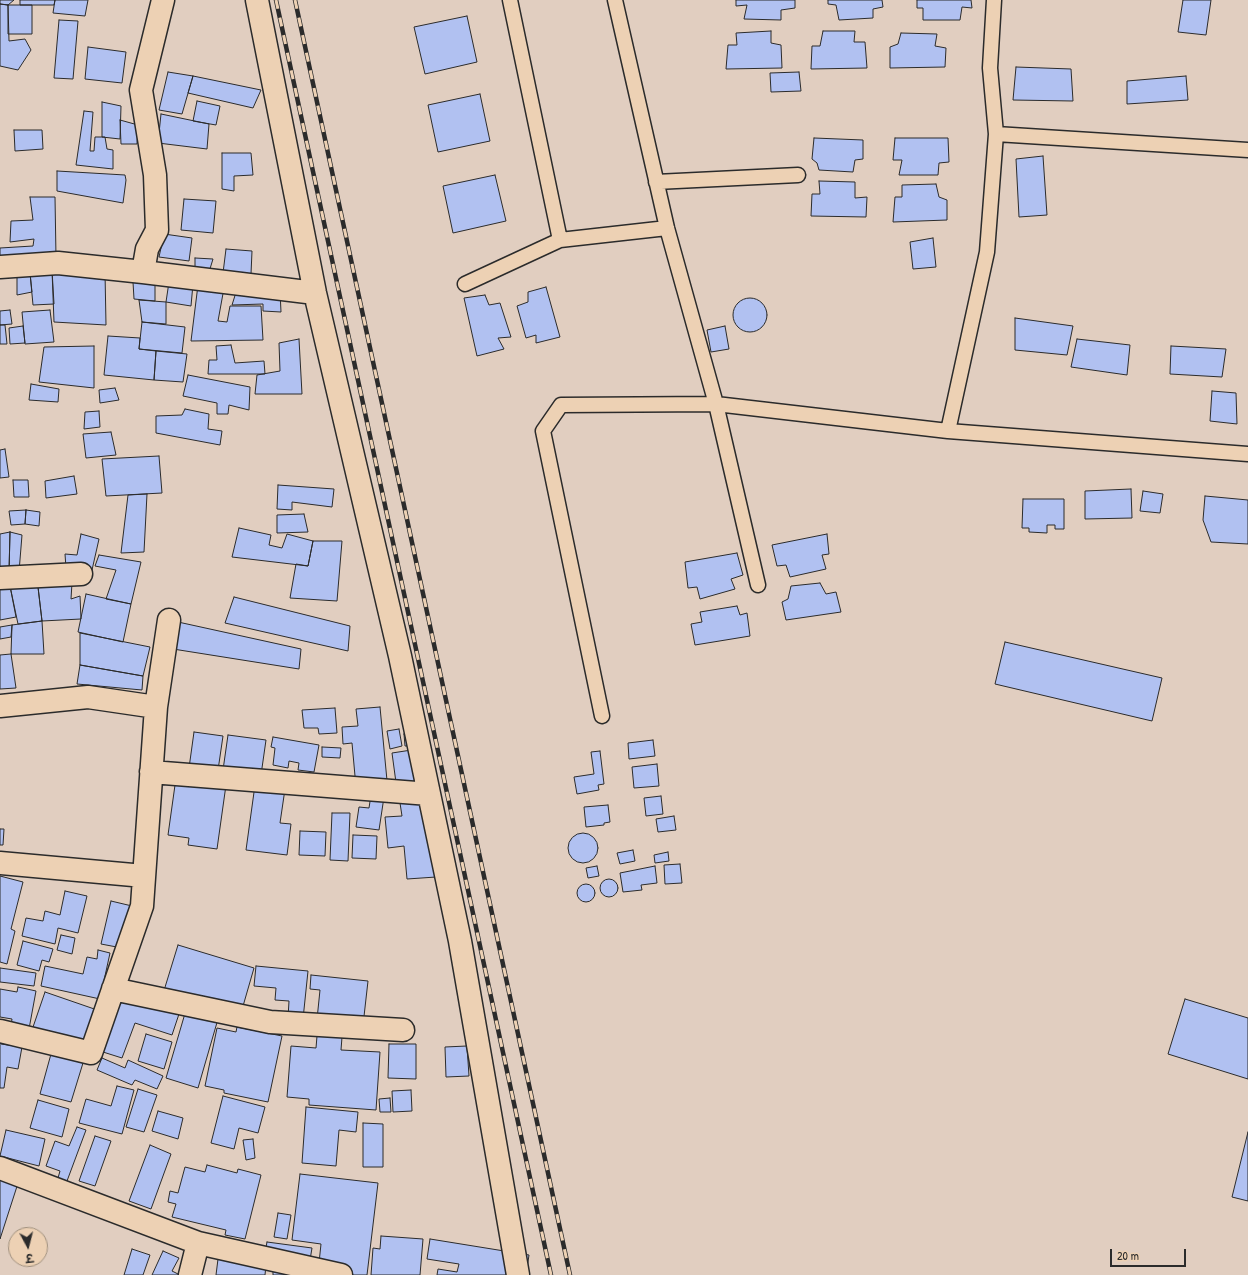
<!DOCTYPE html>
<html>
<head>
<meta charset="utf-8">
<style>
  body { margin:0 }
  #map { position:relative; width:1248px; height:1275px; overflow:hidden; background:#e1cec0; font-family:"Patrick Hand","Playpen Sans Deva",sans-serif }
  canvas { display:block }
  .north { position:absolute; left:8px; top:1227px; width:40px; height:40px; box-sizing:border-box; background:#edd1b4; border:1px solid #9f8f7d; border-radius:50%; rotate:173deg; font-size:11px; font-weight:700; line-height:16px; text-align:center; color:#2b2b2b }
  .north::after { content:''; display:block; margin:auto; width:14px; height:18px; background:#2b2b2b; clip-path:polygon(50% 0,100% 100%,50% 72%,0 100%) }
  .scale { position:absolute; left:1110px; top:1249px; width:76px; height:18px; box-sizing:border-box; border:2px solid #2b2b2b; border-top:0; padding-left:5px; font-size:12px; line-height:14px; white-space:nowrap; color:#2b2b2b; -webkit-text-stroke:3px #edd1b4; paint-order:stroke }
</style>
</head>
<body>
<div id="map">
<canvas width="1248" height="1275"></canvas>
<div class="north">उ</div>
<div class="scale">20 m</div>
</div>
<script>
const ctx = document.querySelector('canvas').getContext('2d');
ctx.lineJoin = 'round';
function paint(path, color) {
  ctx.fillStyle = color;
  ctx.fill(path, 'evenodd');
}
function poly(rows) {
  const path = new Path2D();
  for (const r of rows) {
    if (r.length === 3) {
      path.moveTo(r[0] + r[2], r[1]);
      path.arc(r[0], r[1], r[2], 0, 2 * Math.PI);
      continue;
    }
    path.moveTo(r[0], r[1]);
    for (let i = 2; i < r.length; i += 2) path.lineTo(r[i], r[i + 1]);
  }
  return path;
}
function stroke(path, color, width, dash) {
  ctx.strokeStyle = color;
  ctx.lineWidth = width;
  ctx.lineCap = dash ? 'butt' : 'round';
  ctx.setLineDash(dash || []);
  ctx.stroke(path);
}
const building = poly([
  [0,0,14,0,8,5,0,4,0,0],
  [20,0,55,0,54,5,20,5,20,0],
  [55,0,88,0,85,16,53,13,55,0],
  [736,0,795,0,795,8,781,10,781,20,744,19,747,5,736,6,736,0],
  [828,0,882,0,883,7,873,9,873,18,839,20,836,5,828,4,828,0],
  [917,0,971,0,972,8,962,7,960,20,923,20,923,8,917,8,917,0],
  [1183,0,1211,0,1206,35,1178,32,1183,0],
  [0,4,8,5,9,41,25,39,31,50,18,70,0,66,0,4],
  [8,5,32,5,32,34,8,34,8,5],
  [467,16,477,62,425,74,414,27,467,16],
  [59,20,78,21,73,79,54,78,59,20],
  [771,31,771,43,781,45,782,68,726,69,728,45,737,45,736,33,771,31],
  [823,31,855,31,854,42,865,42,867,68,811,69,812,46,820,46,823,31],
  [901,33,937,34,935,46,946,48,945,67,890,68,890,47,898,44,901,33],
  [88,47,126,52,122,83,85,79,88,47],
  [1016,67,1071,69,1073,101,1013,100,1016,67],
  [168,72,193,76,182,114,159,110,168,72],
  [799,72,801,91,771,92,770,73,799,72],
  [193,76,261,90,253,108,188,93,193,76],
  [1186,76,1188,100,1127,104,1127,81,1186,76],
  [480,94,490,141,438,152,428,105,480,94],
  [197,101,220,106,216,125,193,121,197,101],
  [102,102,121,106,120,139,102,137,102,102],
  [84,111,93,112,90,151,94,151,95,137,105,137,107,149,113,150,113,169,76,165,84,111],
  [161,114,209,124,207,149,158,143,161,114],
  [120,120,138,125,137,144,121,144,120,120],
  [14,130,42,130,43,149,15,151,14,130],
  [814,138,863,140,863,159,855,160,853,172,819,170,817,163,812,159,814,138],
  [895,138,948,138,949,162,939,163,938,175,899,175,902,160,893,160,895,138],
  [222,153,251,153,253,175,234,176,234,191,222,189,222,153],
  [1043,156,1047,215,1019,217,1016,159,1043,156],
  [57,171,125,175,126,180,123,203,57,191,57,171],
  [495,175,506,221,453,233,443,186,495,175],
  [819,181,855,182,855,198,867,197,866,217,811,216,812,194,820,194,819,181],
  [936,184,939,197,947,200,947,220,893,222,895,197,902,197,902,185,936,184],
  [30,197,55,197,56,257,0,257,0,248,33,246,34,239,10,242,11,221,33,220,30,197],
  [184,199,216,201,213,233,181,230,184,199],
  [164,234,192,238,189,261,159,257,164,234],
  [933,238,936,267,913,269,910,242,933,238],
  [226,249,252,251,251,274,223,273,226,249],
  [195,258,213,259,209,272,195,272,195,258],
  [52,270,54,304,33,305,30,273,52,270],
  [52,270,105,272,106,325,54,322,52,270],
  [17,273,30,273,32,292,17,295,17,273],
  [133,282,155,282,155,301,134,299,133,282],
  [169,282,193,284,191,306,166,302,169,282],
  [198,285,224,288,218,321,227,322,230,306,261,306,263,340,191,341,198,285],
  [238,286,280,291,281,312,263,311,263,304,232,305,238,286],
  [546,287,560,337,536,343,536,335,526,338,517,306,528,302,528,292,546,287],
  [485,295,489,305,500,303,511,337,498,338,504,349,477,356,464,298,485,295],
  [750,315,17],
  [139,300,166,302,166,324,142,322,139,300],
  [10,310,12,324,0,325,0,311,10,310],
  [50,310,54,342,25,344,22,312,50,310],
  [1015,318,1073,326,1067,355,1015,350,1015,318],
  [142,322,185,327,182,353,139,349,142,322],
  [0,325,5,325,7,344,0,344,0,325],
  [23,326,25,343,10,344,9,328,23,326],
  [725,326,729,349,711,352,707,330,725,326],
  [108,336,140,338,139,349,156,351,154,380,104,375,108,336],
  [299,339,302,394,255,394,257,375,280,371,279,343,299,339],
  [1077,339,1130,345,1127,375,1071,367,1077,339],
  [231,345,235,363,264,361,265,374,208,374,209,360,217,360,216,346,231,345],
  [94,346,94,388,39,382,44,347,94,346],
  [1171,346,1226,349,1222,377,1170,374,1171,346],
  [156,351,187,354,183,382,154,380,156,351],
  [188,375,250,387,249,410,229,405,228,414,217,414,217,403,183,396,188,375],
  [31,384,59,389,58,402,29,400,31,384],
  [115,388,119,400,100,403,99,390,115,388],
  [1212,391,1236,393,1237,424,1210,421,1212,391],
  [185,409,209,414,208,429,222,431,220,445,156,433,156,416,182,415,185,409],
  [99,411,100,427,84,429,85,412,99,411],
  [111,432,116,455,86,458,83,434,111,432],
  [5,449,9,477,0,478,0,450,5,449],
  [159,456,162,493,106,496,102,459,159,456],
  [74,476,77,494,46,498,45,481,74,476],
  [13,480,28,480,29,497,14,497,13,480],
  [278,485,334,489,332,507,292,502,292,510,277,509,278,485],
  [1131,489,1132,518,1085,519,1085,491,1131,489],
  [1143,491,1163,494,1160,513,1140,511,1143,491],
  [147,494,144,552,121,553,128,495,147,494],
  [1205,496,1248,500,1248,544,1211,542,1203,520,1205,496],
  [1023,499,1064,499,1064,529,1055,529,1055,525,1047,525,1047,533,1029,532,1029,528,1022,528,1023,499],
  [26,510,25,524,11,525,9,511,26,510],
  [26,510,40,512,39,526,25,524,26,510],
  [304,514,308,532,277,533,277,515,304,514],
  [239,528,271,535,269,545,282,548,287,534,313,541,308,566,232,557,239,528],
  [10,532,9,573,0,574,0,534,10,532],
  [10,532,22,535,19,572,9,573,10,532],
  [81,534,99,539,92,570,66,568,65,554,77,555,81,534],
  [827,534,829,554,822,555,826,569,790,577,786,565,777,566,772,545,827,534],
  [313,541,342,541,337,601,290,598,296,564,308,566,313,541],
  [737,553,743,575,731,579,735,589,700,599,697,587,688,588,685,562,737,553],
  [99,555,141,562,131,604,106,599,116,570,95,566,99,555],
  [72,583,71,599,80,596,81,619,42,621,38,587,72,583],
  [820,583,826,594,836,592,841,612,786,620,782,602,788,599,791,586,820,583],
  [10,586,16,617,0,620,0,587,10,586],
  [10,586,38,587,42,621,18,624,10,586],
  [86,594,131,604,123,642,78,632,86,594],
  [234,597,350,626,348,651,225,623,234,597],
  [737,606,740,615,747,613,750,636,695,645,691,624,702,622,700,612,737,606],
  [42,621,44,654,11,654,12,625,42,621],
  [178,622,301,649,299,669,173,649,178,622],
  [12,625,11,637,0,639,0,627,12,625],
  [80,633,150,647,143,676,80,665,80,633],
  [1005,642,1162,678,1152,721,995,684,1005,642],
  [11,654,16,688,0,689,0,655,11,654],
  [80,665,143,676,142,690,77,684,80,665],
  [380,707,388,791,356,787,352,743,343,744,342,727,358,726,356,709,380,707],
  [335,708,337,733,319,734,318,728,304,728,302,710,335,708],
  [399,729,402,746,390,749,387,731,399,729],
  [194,732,223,736,217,777,189,768,194,732],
  [404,734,408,734,418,746,405,746,404,734],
  [228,735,266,740,261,775,223,770,228,735],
  [273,737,319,745,314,772,298,770,299,763,289,761,288,768,273,765,275,748,271,747,273,737],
  [653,740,655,756,629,759,628,743,653,740],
  [322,747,341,748,340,758,322,757,322,747],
  [418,749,425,794,397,790,392,753,418,749],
  [600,751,604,784,598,785,599,790,577,794,574,777,594,774,591,752,600,751],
  [657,764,659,786,634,788,632,767,657,764],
  [176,778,226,785,217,849,188,845,189,838,168,835,176,778],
  [255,785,285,789,280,823,291,824,287,855,246,850,255,785],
  [371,795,384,797,379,830,356,827,359,807,369,808,371,795],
  [661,796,663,814,646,816,644,798,661,796],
  [429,800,436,877,407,879,404,846,388,848,385,817,402,816,400,803,429,800],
  [608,805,610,822,604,823,604,825,586,827,584,807,608,805],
  [332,813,350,813,348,861,330,860,332,813],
  [674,816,676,830,658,832,656,819,674,816],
  [0,829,4,829,3,845,0,845,0,829],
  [300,831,326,832,325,856,299,855,300,831],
  [583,848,15],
  [353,835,377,836,376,859,352,858,353,835],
  [633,850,635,861,620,864,617,853,633,850],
  [668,852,669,861,655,863,654,855,668,852],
  [680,864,682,883,665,884,664,865,680,864],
  [597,866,599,876,588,878,586,868,597,866],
  [655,866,657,883,641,885,642,890,623,892,620,873,655,866],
  [0,876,23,882,11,929,15,931,7,964,0,962,0,876],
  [609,888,9],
  [586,893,9],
  [65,891,87,896,78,933,58,928,55,944,22,936,26,918,43,921,45,911,60,915,65,891],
  [111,901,132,906,122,948,101,944,111,901],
  [61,935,75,938,72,954,57,950,61,935],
  [23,941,53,949,49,962,42,960,39,971,17,965,23,941],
  [178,945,254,968,239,1020,162,997,178,945],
  [98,950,110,953,100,999,41,986,45,966,83,974,87,957,97,959,98,950],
  [256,966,308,971,303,1019,288,1018,289,1001,275,1000,276,988,254,986,256,966],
  [0,968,36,973,34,986,0,982,0,968],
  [311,975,368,981,362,1034,316,1029,320,990,310,989,311,975],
  [18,987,36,991,29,1029,11,1025,12,1019,0,1017,0,989,17,992,18,987],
  [124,988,181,1008,172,1035,135,1023,122,1058,103,1052,124,988],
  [45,992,103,1012,90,1049,32,1030,45,992],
  [1185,999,1248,1018,1248,1079,1168,1054,1185,999],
  [186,1010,218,1019,198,1088,166,1078,186,1010],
  [237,1027,282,1036,268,1102,224,1093,224,1090,205,1086,217,1028,236,1032,237,1027],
  [0,1034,2,1035,1,1044,22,1047,18,1069,7,1067,4,1088,0,1088,0,1034],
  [146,1034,172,1042,164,1069,138,1061,146,1034],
  [317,1036,342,1037,341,1050,380,1052,376,1110,309,1105,309,1099,287,1097,291,1046,316,1048,317,1036],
  [389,1044,416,1044,416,1079,388,1078,389,1044],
  [467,1046,469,1076,446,1077,445,1047,467,1046],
  [51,1054,83,1063,71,1102,40,1094,51,1054],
  [102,1058,125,1068,128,1060,163,1076,157,1089,135,1080,132,1085,97,1070,102,1058],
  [117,1086,134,1090,122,1134,79,1123,86,1099,111,1106,117,1086],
  [138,1089,157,1095,144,1132,126,1127,138,1089],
  [411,1090,412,1111,393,1112,392,1091,411,1090],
  [223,1096,265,1107,258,1133,239,1128,234,1149,211,1143,223,1096],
  [390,1098,391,1112,380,1112,379,1099,390,1098],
  [38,1100,69,1109,62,1137,30,1128,38,1100],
  [306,1107,358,1112,356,1132,339,1130,336,1166,302,1163,306,1107],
  [158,1111,183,1118,178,1139,152,1131,158,1111],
  [363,1123,383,1124,383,1167,363,1167,363,1123],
  [77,1127,86,1130,67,1181,58,1178,60,1171,46,1166,55,1141,69,1146,77,1127],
  [6,1130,45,1139,39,1166,0,1156,6,1130],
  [1248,1132,1248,1201,1232,1197,1248,1132],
  [95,1136,111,1141,95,1186,79,1181,95,1136],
  [253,1139,255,1158,246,1160,243,1140,253,1139],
  [150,1145,171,1154,151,1209,129,1201,150,1145],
  [207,1165,237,1173,238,1169,261,1175,245,1239,225,1235,226,1230,172,1217,176,1204,168,1202,170,1191,178,1193,185,1167,205,1172,207,1165],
  [0,1171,20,1177,0,1239,0,1171],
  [300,1174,378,1183,367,1275,346,1275,319,1263,321,1244,292,1240,300,1174],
  [278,1213,291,1215,287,1239,274,1237,278,1213],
  [381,1236,423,1239,420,1275,371,1275,373,1248,380,1249,381,1236],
  [430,1239,529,1255,526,1275,437,1275,438,1269,457,1272,459,1264,427,1259,430,1239],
  [267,1242,312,1248,310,1260,265,1253,267,1242],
  [132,1249,150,1255,143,1275,124,1275,132,1249],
  [163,1251,179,1258,172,1271,180,1275,152,1275,163,1251],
  [218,1259,266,1265,265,1275,216,1275,218,1259],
  [273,1270,315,1275,273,1275,273,1270]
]);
const lane = poly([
  [510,0,560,240],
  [615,0,667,228,716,404,758,585],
  [996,134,1248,150],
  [656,182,798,175],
  [465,284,560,240,667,228],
  [948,431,987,252,996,134,990,68,994,0],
  [602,716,543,431,561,405,716,404,948,431,1248,454]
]);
const street = poly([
  [257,0,315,293,400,656,460,941,518,1275],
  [0,267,58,263,143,272,315,293],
  [143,272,147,249,157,230,155,175,141,90,163,0],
  [0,578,81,574],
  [0,706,88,697,156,707,169,620],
  [151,772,429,794],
  [0,863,144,876],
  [113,989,270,1022,403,1030],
  [0,1031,91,1053,142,906,156,707],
  [0,1168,198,1243,341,1275],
  [190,1275,198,1243]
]);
const rail = poly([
  [276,0,551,1275],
  [295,0,570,1275]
]);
paint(building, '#b1c1f1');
stroke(building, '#2b2b2b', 1);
stroke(lane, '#2b2b2b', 17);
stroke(street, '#2b2b2b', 25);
stroke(lane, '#edd1b4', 14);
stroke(street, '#edd1b4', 22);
stroke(rail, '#2b2b2b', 4.5);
stroke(rail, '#edd1b4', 3, [9]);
</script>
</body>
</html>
